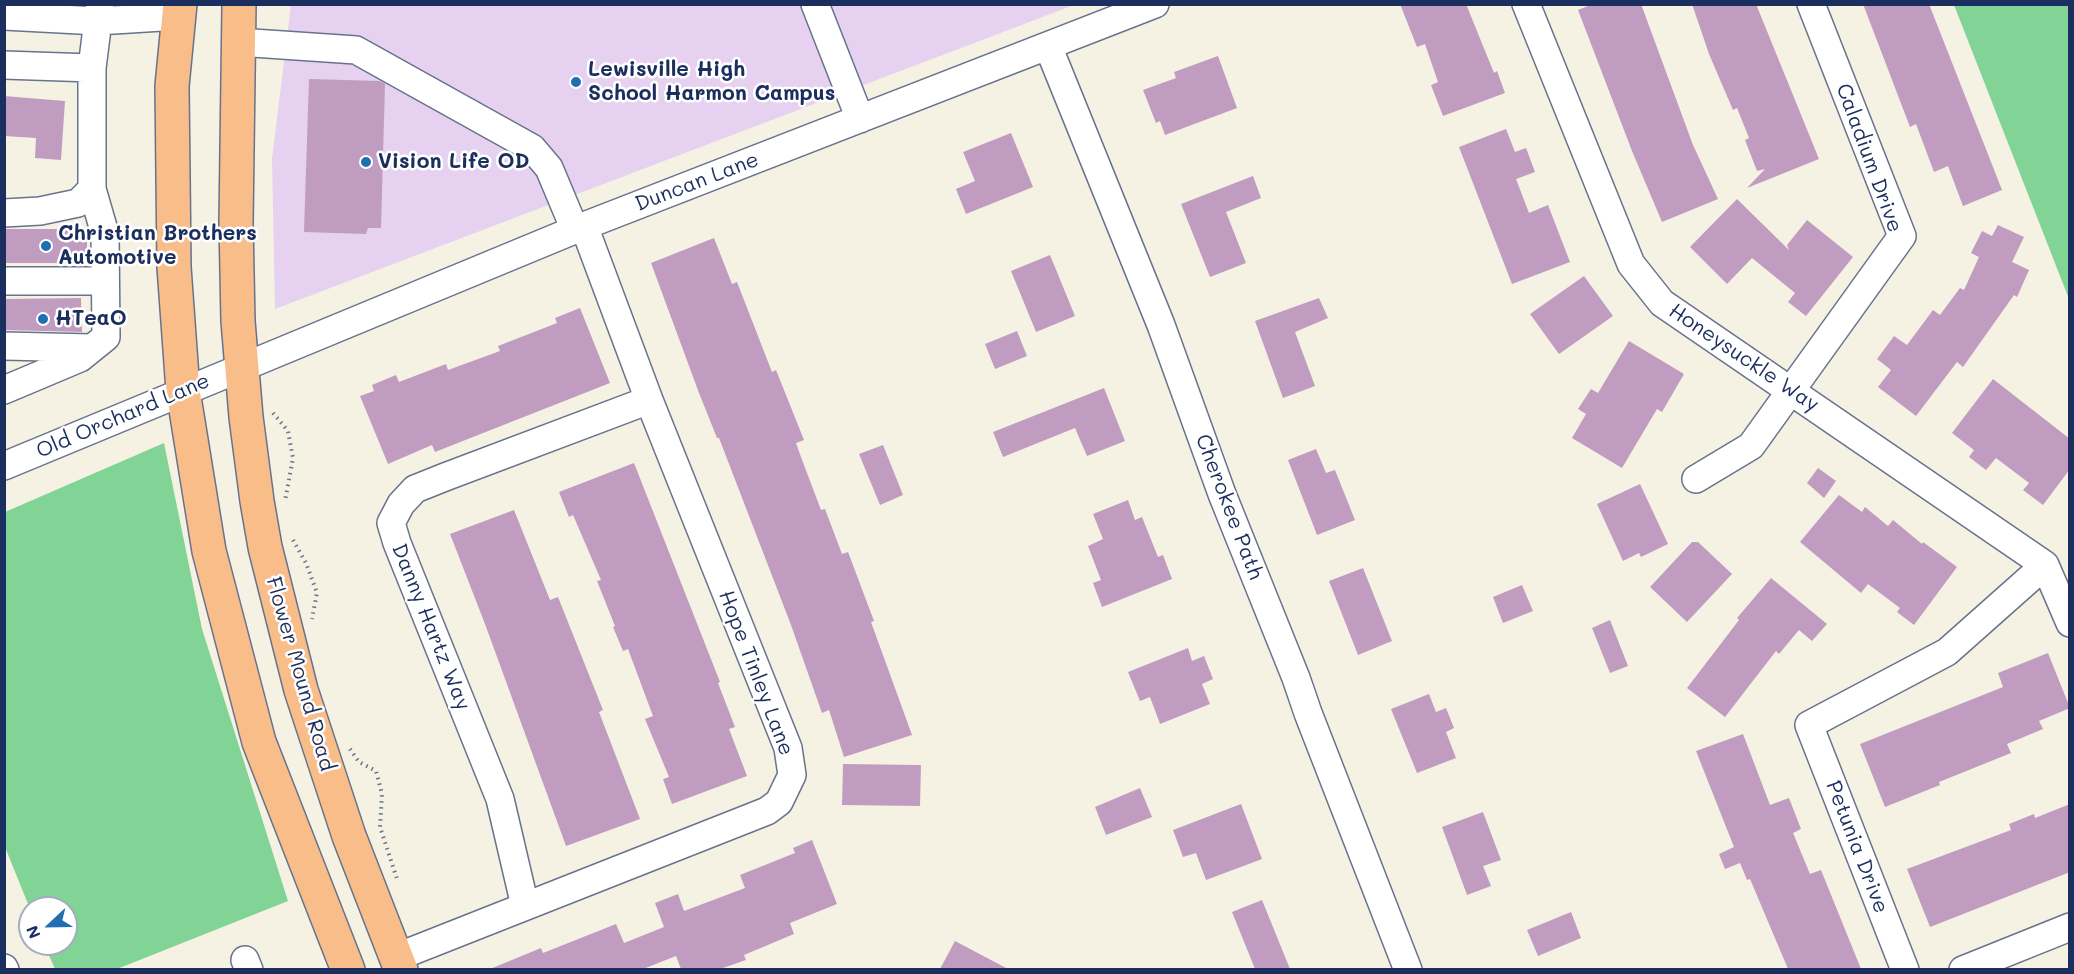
<!DOCTYPE html>
<html>
<head>
<meta charset="utf-8">
<style>
  body { margin:0 }
  #map { position:relative; width:2074px; height:974px; overflow:hidden; background:#f5f2e3; font-family:Mali,sans-serif }
  canvas { display:block }
  .frame { position:absolute; inset:0; border:6px solid #1b2f5e; pointer-events:none }
  .north { position:absolute; left:18px; top:896px; width:60px; height:60px; box-sizing:border-box; background:#fff; border:2px solid #a4acbf; border-radius:50%; rotate:248deg; font-size:16px; font-weight:700; line-height:24px; text-align:center; color:#1b2f5e }
  .north::after { content:''; display:block; margin:auto; width:21px; height:27px; background:#1f6fb2; clip-path:polygon(50% 0,100% 100%,50% 72%,0 100%) }
</style>
</head>
<body>
<div id="map">
<canvas width="2074" height="974"></canvas>
<div class="frame"></div>
<div class="north">N</div>
</div>
<script>
const ctx = document.querySelector('canvas').getContext('2d');
ctx.lineJoin = 'round';
function paint(path, color) {
  ctx.fillStyle = color;
  ctx.fill(path, 'evenodd');
}
function poly(rows) {
  const path = new Path2D();
  for (const r of rows) {
    path.moveTo(r[0], r[1]);
    for (let i = 2; i < r.length; i += 2) path.lineTo(r[i], r[i + 1]);
  }
  return path;
}
function stroke(path, color, width, dash) {
  ctx.strokeStyle = color;
  ctx.lineWidth = width;
  ctx.lineCap = dash ? 'butt' : 'round';
  ctx.setLineDash(dash || []);
  ctx.stroke(path);
}
function label(font, color, halo, rows, align = 'center') {
  ctx.font = font + ' Mali,sans-serif';
  ctx.lineWidth = 5;
  ctx.setLineDash([]);
  ctx.textBaseline = 'middle';
  ctx.strokeStyle = halo;
  ctx.fillStyle = color;
  for (const [text, x, y, turn = 0] of rows) {
    ctx.save();
    ctx.translate(x, y);
    ctx.rotate((+turn || 0) * Math.PI / 180);
    ctx.textAlign = isNaN(turn) ? turn : align;
    if (halo) ctx.strokeText(text, 0, 0);
    ctx.fillText(text, 0, 0);
    ctx.restore();
  }
}
const built = poly([
  [291,5,1074,5,275,309,272,159]
]);
const green = poly([
  [1954,5,2069,5,2069,299],
  [164,443,202,629,288,901,117,969,55,969,44,944,66,944,66,908,30,909,5,847,5,512]
]);
const building = poly([
  [1400,4,1466,4,1494,73,1497,71,1505,93,1443,116,1431,85,1438,82,1425,44,1417,47],
  [1593,4,1641,4,1693,145,1718,199,1662,222,1632,151,1578,10],
  [1692,4,1756,4,1819,159,1747,188,1765,169,1757,171,1745,140,1749,138,1737,108,1733,110,1709,54],
  [1863,4,1929,4,2002,190,1963,206,1948,166,1934,172,1916,124,1910,127],
  [1218,56,1237,108,1165,135,1160,121,1156,123,1143,90,1176,78,1174,72],
  [309,79,380,81,385,84,381,228,368,228,366,234,304,232],
  [4,96,65,101,61,160,35,158,36,138,4,136],
  [1506,129,1515,152,1526,148,1535,172,1516,179,1529,213,1548,205,1570,262,1512,284,1459,147],
  [1011,133,1033,187,966,214,956,189,975,181,963,152],
  [1253,176,1261,198,1226,212,1246,263,1210,277,1181,204],
  [1737,199,1789,250,1787,245,1807,220,1853,257,1806,316,1788,302,1795,293,1752,258,1727,284,1690,247],
  [1998,225,2024,237,2012,262,2029,270,2017,297,2014,295,1963,367,1957,362,1916,416,1878,387,1891,370,1877,359,1894,336,1907,345,1933,310,1940,315,1960,288,1964,290,1979,257,1971,253,1982,231,1992,236],
  [4,229,87,229,87,263,4,263],
  [714,238,732,284,737,282,772,372,776,370,804,440,796,443,801,457,821,510,825,509,842,554,848,552,874,621,871,622,912,735,844,757,829,710,822,713,791,625,719,438,717,438,699,393,651,263],
  [1050,255,1075,316,1036,332,1011,271],
  [1584,276,1613,316,1559,354,1530,314],
  [81,298,82,332,4,330,4,299],
  [1319,298,1328,318,1295,332,1315,386,1283,398,1255,321],
  [580,308,610,383,435,452,432,445,388,464,360,396,374,391,372,385,396,375,399,382,446,364,448,370,500,351,498,346,557,323,555,318],
  [1017,331,1027,356,995,369,985,344],
  [1629,341,1684,374,1662,412,1657,409,1622,468,1572,438,1586,414,1578,409,1591,389,1598,393],
  [1993,379,2070,439,2070,469,2043,505,2023,490,2029,483,1996,458,1986,470,1969,457,1974,450,1952,433],
  [1104,388,1125,441,1087,456,1075,428,1003,457,993,432],
  [883,445,903,495,880,505,859,454],
  [1316,449,1326,473,1335,470,1355,520,1317,535,1288,460],
  [634,463,720,682,718,683,735,727,729,729,747,776,672,804,663,779,669,777,645,719,653,716,628,649,623,651,613,627,615,626,597,581,601,580,573,515,569,517,559,492],
  [1818,468,1836,481,1824,498,1807,483],
  [1640,484,1668,544,1641,557,1639,553,1623,561,1597,504],
  [1839,495,1862,512,1865,507,1888,526,1893,520,1922,544,1923,542,1957,567,1914,625,1897,612,1900,608,1868,584,1861,593,1800,542],
  [1128,500,1135,520,1142,517,1158,557,1163,555,1172,579,1102,607,1093,583,1101,580,1088,546,1103,539,1093,514],
  [514,510,550,600,558,597,603,710,599,712,640,819,566,846,485,624,450,534],
  [1692,542,1698,542,1732,574,1687,622,1650,587],
  [1363,568,1392,641,1358,655,1329,581],
  [1771,578,1827,624,1812,641,1799,630,1779,654,1776,651,1725,717,1687,688,1739,620,1737,618],
  [1522,585,1533,611,1503,623,1493,597],
  [1610,620,1628,666,1610,673,1592,628],
  [1188,648,1192,661,1204,656,1213,679,1202,684,1210,704,1160,724,1150,697,1140,701,1128,672],
  [2048,653,2070,708,2039,721,2043,729,2007,744,2011,753,1939,782,1940,785,1885,807,1860,744,2003,687,1998,673],
  [1429,694,1436,712,1446,708,1454,728,1446,732,1456,758,1417,773,1391,709],
  [1743,734,1770,805,1789,798,1801,829,1793,833,1810,874,1821,870,1861,969,1788,969,1750,879,1747,880,1740,863,1725,869,1719,854,1734,847,1696,751],
  [843,764,921,765,920,806,842,805],
  [1140,788,1152,817,1106,835,1095,807],
  [1241,804,1262,859,1206,880,1196,853,1183,857,1173,830],
  [2070,804,2070,872,1930,927,1907,869,2011,830,2009,824,2034,814,2035,818],
  [1483,812,1501,860,1483,866,1491,886,1467,895,1442,827],
  [812,840,837,904,790,923,794,934,744,955,746,960,720,969,681,969,676,956,643,969,490,969,541,948,543,953,616,924,624,943,664,927,655,903,678,894,684,911,745,888,740,875,795,853,793,848],
  [1262,900,1290,969,1255,969,1232,912],
  [1571,912,1581,938,1538,956,1527,930],
  [955,941,1008,969,940,969]
]);
const path = poly([
  [273,413,288,431,293,458,285,501],
  [293,540,306,563,317,593,312,619],
  [350,749,359,762,376,771,382,794,380,827,397,879]
]);
const minor = poly([
  [815,4,860,119],
  [1526,4,1631,264,1662,303,2045,565,2070,623],
  [4,16,98,21,178,16],
  [238,42,356,50,532,148,549,168,575,230],
  [1048,46,1161,325,1222,494,1296,678,1308,713,1408,970],
  [4,65,92,68,92,189,78,203,40,211,4,213],
  [92,68,100,4],
  [4,281,105,281],
  [4,346,92,348],
  [4,390,80,358,106,337,105,234,92,189],
  [4,466,584,226,1155,4],
  [1696,479,1751,446,1902,236,1811,4],
  [525,906,500,799,397,543,391,523,401,504,415,489,445,477,649,400],
  [397,957,767,811,779,802,792,775,788,748,649,400,584,226],
  [245,960,249,970],
  [4,968,5,970],
  [1905,970,1809,725,1947,652,2045,565],
  [1963,970,2070,927]
]);
const major = poly([
  [180,4,172,86,174,267,183,391,209,551,259,742,348,970],
  [239,4,236,223,238,321,246,417,257,501,265,547,301,690,349,836,401,970]
]);
const markers = [
  [576,82,6,"#1f6fb2"],
  [366,162,6,"#1f6fb2"],
  [46,246,6,"#1f6fb2"],
  [43,319,6,"#1f6fb2"]
];
const poiNames = [
  ["Lewisville High",588,70],
  ["School Harmon Campus",588,94],
  ["Vision Life OD",378,162],
  ["Christian Brothers",58,234],
  ["Automotive",58,258],
  ["HTeaO",55,319]
];
const streetNames = [
  ["Caladium Drive",1869,158,70],
  ["Duncan Lane",697,182,-21],
  ["Honeysuckle Way",1744,358,34],
  ["Old Orchard Lane",123,416,-23],
  ["Cherokee Path",1229,507,69],
  ["Danny Hartz Way",431,627,68],
  ["Hope Tinley Lane",756,673,69],
  ["Flower Mound Road",300,674,74],
  ["Petunia Drive",1857,847,69]
];
paint(built, '#e6d2f0');
paint(green, '#81d496');
paint(building, '#c09cc1');
stroke(minor, '#67738d', 30);
stroke(major, '#67738d', 36);
stroke(path, '#67738d', 4, [1.5, 4.5]);
stroke(minor, '#fff', 27);
stroke(major, '#f8bd89', 33);
for (const [x, y, r, color] of markers) {
  const dot = new Path2D();
  dot.arc(x, y, r, 0, 2 * Math.PI);
  ctx.fillStyle = color;
  ctx.fill(dot);
  stroke(dot, '#fff', 2);
}
label('bold 21px', '#1b2f5e', '#fff', poiNames, 'left');
label('21px', '#1b2f5e', '#fff', streetNames);
</script>
</body>
</html>
